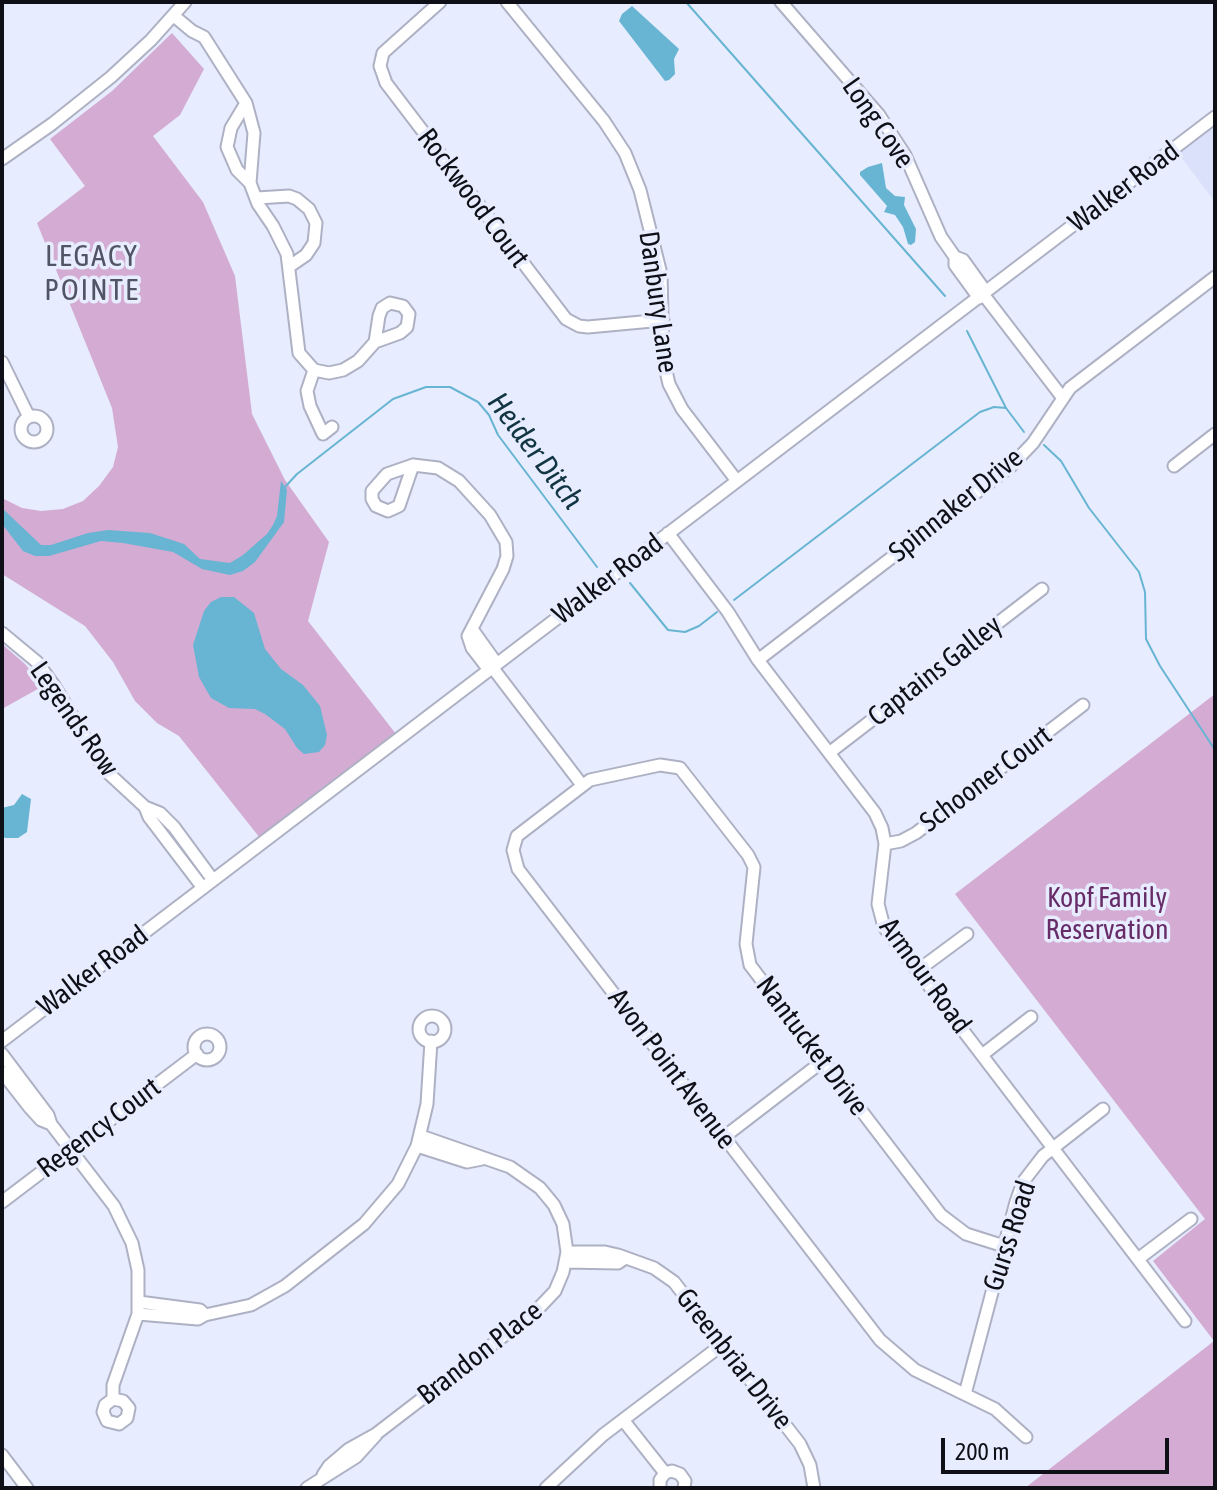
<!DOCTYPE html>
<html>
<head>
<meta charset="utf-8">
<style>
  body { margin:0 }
  #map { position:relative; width:1217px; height:1490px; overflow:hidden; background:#e7ecff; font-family:"Asap Condensed",sans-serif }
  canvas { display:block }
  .frame { position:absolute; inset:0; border:4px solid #0f1017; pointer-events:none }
  .scale { position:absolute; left:941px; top:1438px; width:228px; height:36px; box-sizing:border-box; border:4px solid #0f1017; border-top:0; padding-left:10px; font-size:24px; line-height:28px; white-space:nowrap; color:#0f1017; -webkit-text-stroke:6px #e7ecff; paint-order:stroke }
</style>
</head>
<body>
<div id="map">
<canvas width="1217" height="1490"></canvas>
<div class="frame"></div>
<div class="scale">200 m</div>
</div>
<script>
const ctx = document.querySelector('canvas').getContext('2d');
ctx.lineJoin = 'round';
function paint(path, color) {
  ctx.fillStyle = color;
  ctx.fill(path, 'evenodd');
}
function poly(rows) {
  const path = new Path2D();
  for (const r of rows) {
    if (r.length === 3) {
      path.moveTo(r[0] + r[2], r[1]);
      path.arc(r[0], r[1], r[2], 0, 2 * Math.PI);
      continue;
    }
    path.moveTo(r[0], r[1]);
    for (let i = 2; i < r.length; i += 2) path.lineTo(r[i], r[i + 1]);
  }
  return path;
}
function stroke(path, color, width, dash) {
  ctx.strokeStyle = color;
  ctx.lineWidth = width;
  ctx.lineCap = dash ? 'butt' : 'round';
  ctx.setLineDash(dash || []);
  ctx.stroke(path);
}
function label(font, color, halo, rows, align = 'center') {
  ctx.font = font + ' "Asap Condensed",sans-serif';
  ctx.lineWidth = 7;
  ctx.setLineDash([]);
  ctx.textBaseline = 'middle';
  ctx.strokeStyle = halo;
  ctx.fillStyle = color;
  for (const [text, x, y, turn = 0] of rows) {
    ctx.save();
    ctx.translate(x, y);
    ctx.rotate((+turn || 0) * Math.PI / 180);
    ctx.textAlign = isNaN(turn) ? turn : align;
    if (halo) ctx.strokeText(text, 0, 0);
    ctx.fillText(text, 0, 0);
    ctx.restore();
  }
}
const built = poly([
  [1215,125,1215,202,1178,153]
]);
const green = poly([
  [172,33,204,69,180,115,153,136,203,202,235,276,252,414,285,480,329,542,308,621,396,734,260,838,179,736,157,723,135,701,113,662,85,626,2,574,2,498,22,508,41,511,63,509,83,501,99,486,113,467,118,447,112,408,37,223,85,186,50,139,112,91],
  [2,644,25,664,43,686,2,709],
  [1215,694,1215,1488,1025,1488,1214,1341,1153,1261,1205,1219,955,894]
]);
const water = poly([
  [632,6,679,49,674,59,675,74,669,80,665,81,619,21,622,14],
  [882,163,886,188,895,196,905,197,904,205,916,229,915,242,911,245,908,244,903,227,895,215,884,212,887,206,860,175,860,172,868,167],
  [281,481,287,490,284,522,255,562,243,571,230,575,202,569,173,552,123,543,101,541,49,556,35,556,23,551,2,524,2,508,41,545,51,545,88,533,108,530,150,533,184,544,200,559,230,563,243,555,267,534,273,525,277,516],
  [221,597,234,597,254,613,265,649,281,669,303,685,320,706,327,735,325,745,319,752,304,754,297,748,285,729,265,714,255,709,229,708,211,698,199,677,193,645,204,611,211,602],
  [22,794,31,799,27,832,18,838,5,838,2,835,2,808,14,805]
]);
const stream = poly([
  [686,2,945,296],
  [967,331,1006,408],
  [1044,445,1061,461,1089,508,1139,572,1145,592,1146,639,1160,666,1215,750],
  [285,487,297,474,393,399,426,387,450,387,478,402,489,415,498,435,597,567],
  [630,583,668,630,685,632,699,626,717,612],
  [734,600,980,412,994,407,1006,408,1024,432]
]);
const minor = poly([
  [440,2,383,53,380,66,386,83,566,319,579,326,588,327,663,320],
  [507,2,604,121,625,153,640,190,661,274,663,358,669,384,682,409,737,481],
  [781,2,879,115,905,155,941,237,955,257,955,265,979,298],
  [174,16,192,31,204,37,246,103,254,133,250,183],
  [246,103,231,128,227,147,237,170,250,183,258,204,273,226,287,254,299,353,314,370,329,373,343,370,358,361,375,342,379,316,382,308,390,303,403,306,409,314,407,327,400,333,375,342],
  [2,159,52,124,111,77,151,40,185,2],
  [257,198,289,196,297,199,309,209,316,223,314,243,306,255,290,266],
  [955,257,963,260,986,292],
  [983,294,1062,397],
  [2,362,29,417],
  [314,370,307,391,310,406,323,434,332,427],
  [34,429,13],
  [413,465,399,506,388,511,376,506,372,499,372,491,387,474,413,465,438,468,459,481,490,515,506,542,507,556,503,569,468,636,472,648,489,670],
  [1174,466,1215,434],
  [668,533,728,612,758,660,875,813,882,828,885,844,878,904,884,927,1185,1321],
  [472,629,497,664],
  [2,633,37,662,55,687,105,770,145,807,160,813,174,827,213,880],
  [758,660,1011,466,1033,443,1070,388,1215,277],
  [492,667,582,785],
  [829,753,1042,589],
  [145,807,149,817,203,888],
  [885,844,901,841,916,833,1083,705],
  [917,971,967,934],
  [432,1029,13],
  [207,1047,13],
  [2,1041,1215,117],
  [2,1054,48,1115,51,1124,114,1206,132,1243,138,1270,138,1314,113,1385,113,1399,105,1405,103,1412,107,1421,119,1424,127,1418,129,1408,123,1401,113,1399],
  [982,1055,1031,1017],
  [2,1072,30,1108,41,1120,51,1124],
  [724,1137,823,1061],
  [417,1146,467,1162,482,1159],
  [2,1202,197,1054],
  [1004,1246,966,1234,941,1215,750,965,746,944,754,867,748,855,680,768,660,765,590,780,517,836,513,850,518,869,880,1340,915,1370,995,1409,1026,1437],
  [567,1252,605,1252,618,1255,654,1268,674,1282,800,1444,810,1465,814,1488],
  [1138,1259,1191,1219],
  [566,1262,618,1263,624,1259],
  [139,1302,200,1310,205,1315],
  [138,1314,198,1319,205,1315,251,1305,285,1286,364,1224,398,1184,417,1146,427,1104,431,1041],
  [965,1394,1016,1202,1023,1182,1043,1156,1103,1109],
  [623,1420,665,1473],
  [2,1455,27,1488],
  [665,1473,672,1471,680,1474,685,1481,684,1488],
  [323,1475,329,1466,349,1449,376,1434,536,1311,555,1291,563,1272,567,1252,563,1224,554,1205,540,1188,510,1167,421,1136],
  [307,1488,356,1457,376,1435],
  [546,1488,603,1435,723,1344],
  [660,1488,660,1480,665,1473]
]);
const streetNames = [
  ["Long Cove",878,123,55],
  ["Walker Road",1124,187,-37],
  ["Rockwood Court",473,198,53],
  ["Danbury Lane",658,302,82],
  ["Spinnaker Drive",956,505,-39],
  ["Walker Road",608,579,-37],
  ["Captains Galley",935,671,-38],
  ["Legends Row",74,719,55],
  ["Schooner Court",986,779,-37],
  ["Walker Road",93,971,-37],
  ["Armour Road",925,976,54],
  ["Nantucket Drive",812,1046,53],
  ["Avon Point Avenue",672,1069,53],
  ["Regency Court",99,1128,-37],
  ["Gurss Road",1010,1236,-72],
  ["Brandon Place",480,1353,-38],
  ["Greenbriar Drive",734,1359,52]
];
const parkNames = [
  ["Kopf Family",1107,898],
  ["Reservation",1107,930]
];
const neighbourhoodNames = [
  ["LEGACY",92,257],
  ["POINTE",92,291]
];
const waterNames = [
  ["Heider Ditch",535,451,53]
];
paint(built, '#dbe1fb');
paint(green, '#d3abd3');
paint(water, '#67b5d2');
stroke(stream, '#67b5d2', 2);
stroke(minor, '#adb1c3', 15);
stroke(minor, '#fff', 11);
label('28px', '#0f1017', '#e7ecff', streetNames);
label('28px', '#672c68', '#e7ecff', parkNames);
ctx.letterSpacing = '2px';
label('30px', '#515464', '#e7ecff', neighbourhoodNames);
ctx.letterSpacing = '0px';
label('italic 30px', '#113542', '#e7ecff', waterNames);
</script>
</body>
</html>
